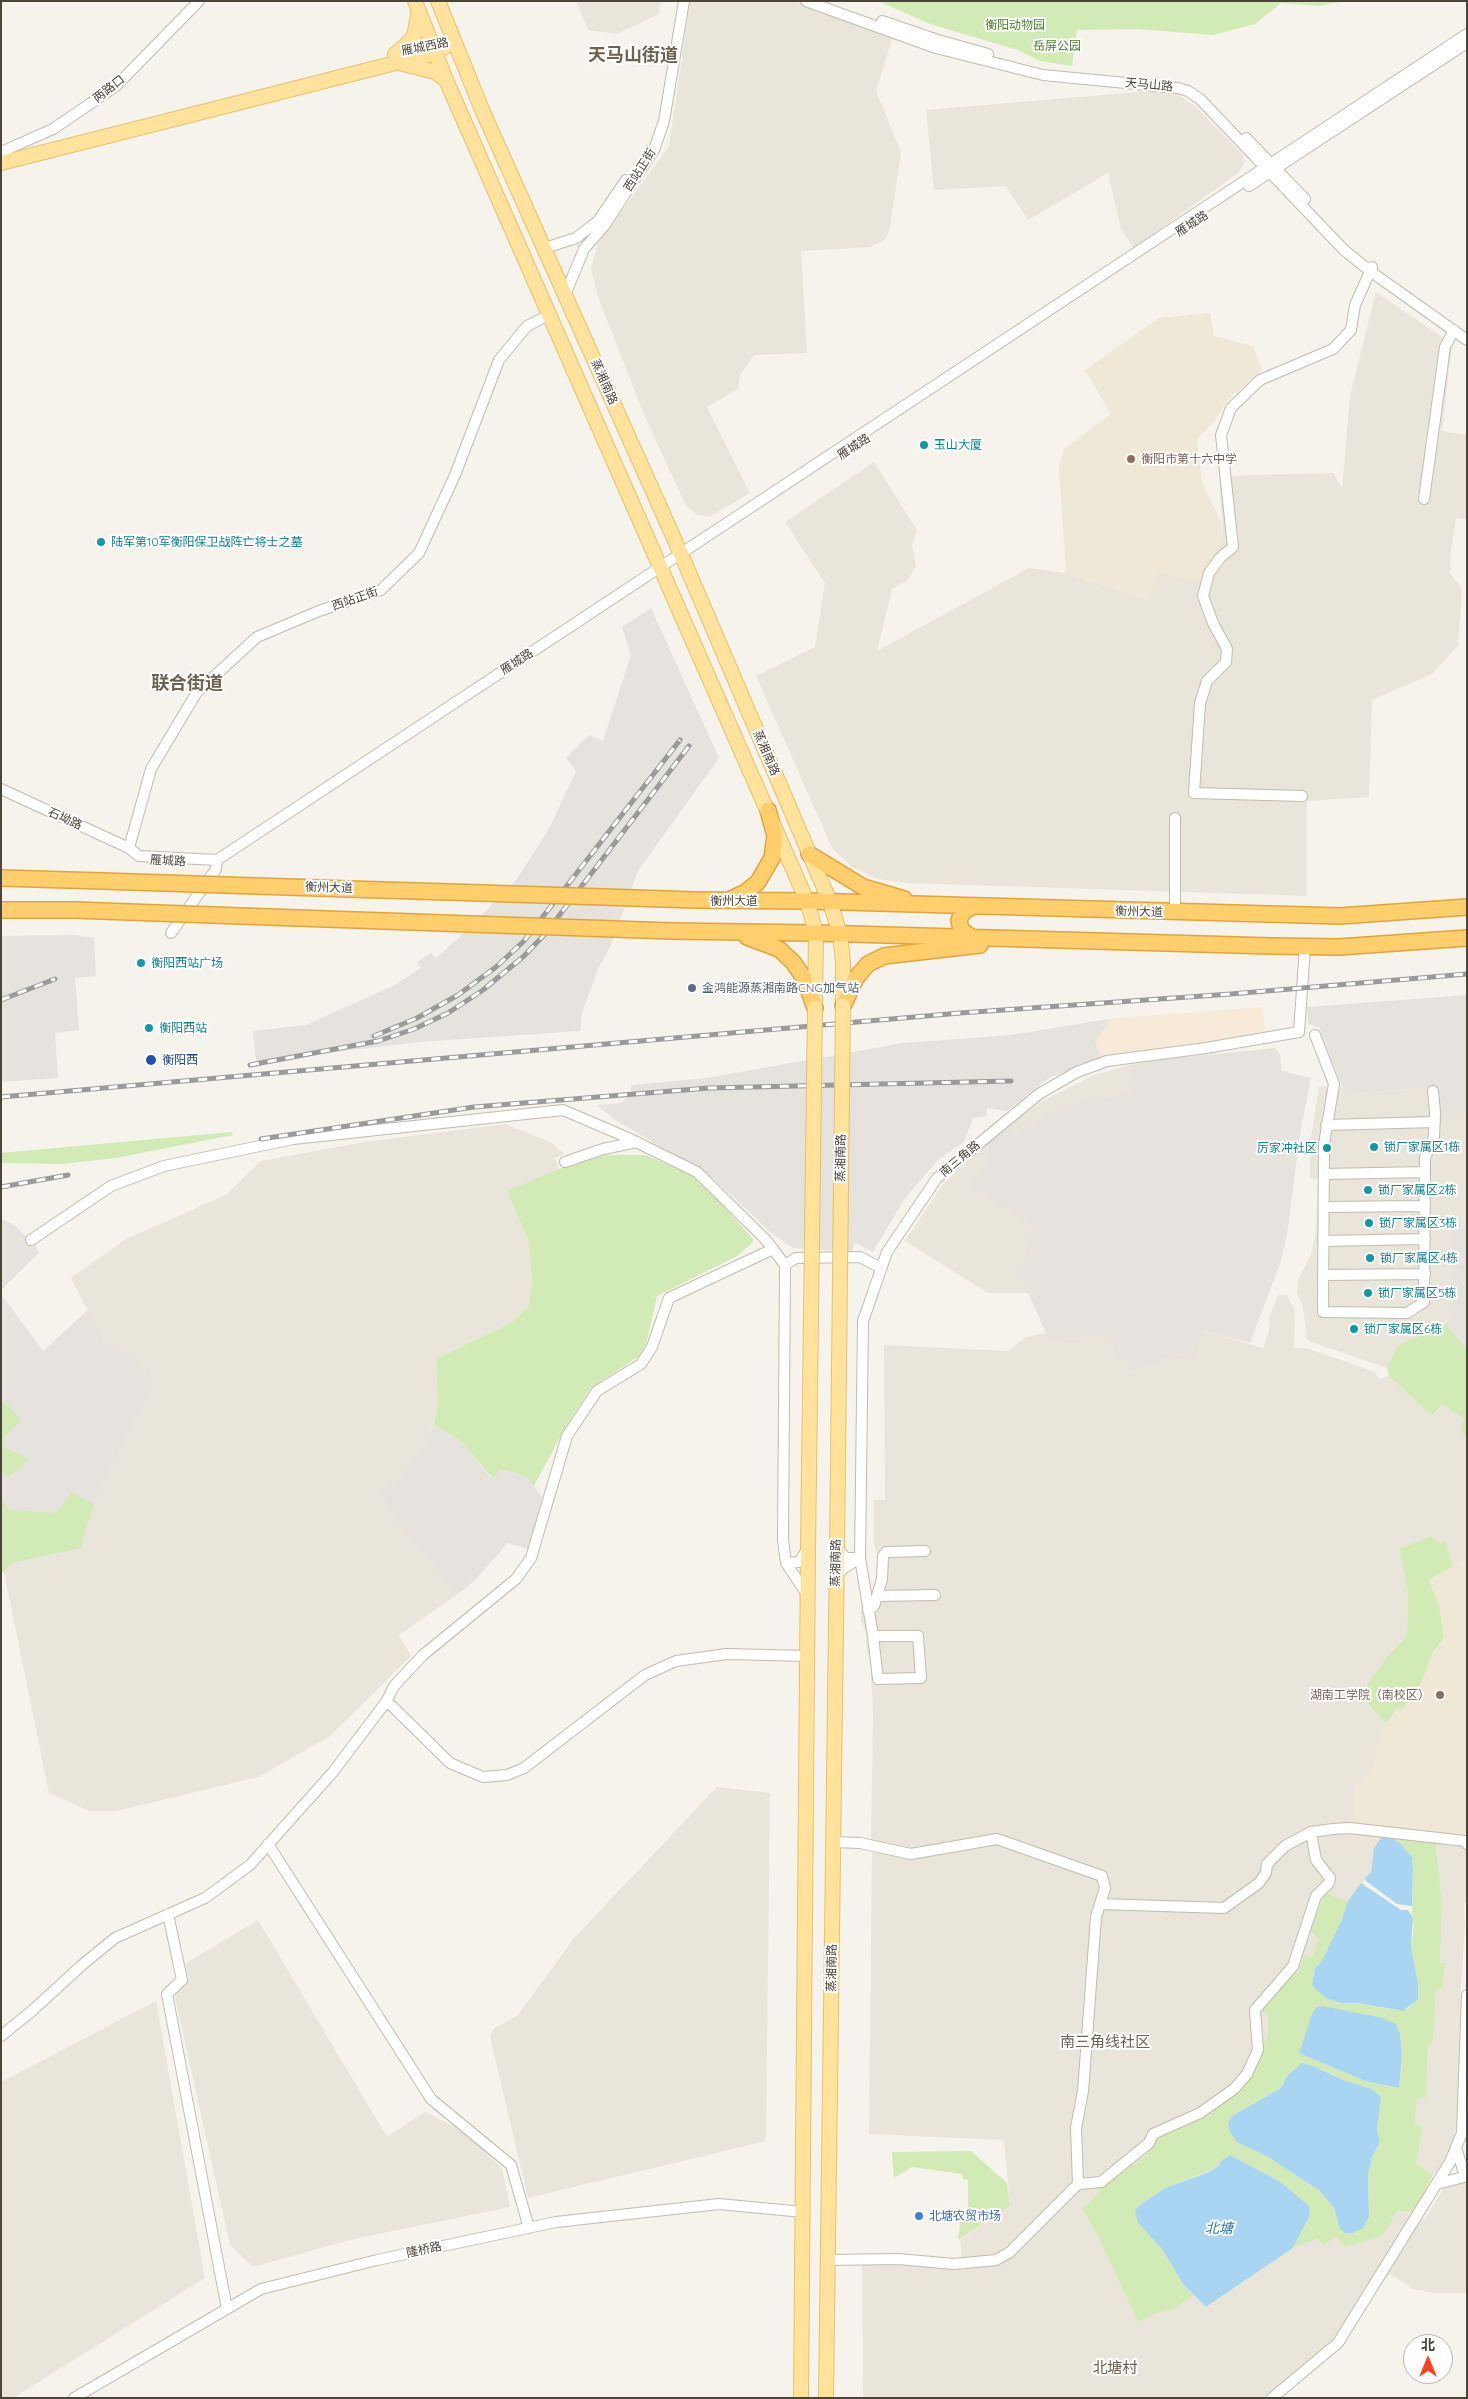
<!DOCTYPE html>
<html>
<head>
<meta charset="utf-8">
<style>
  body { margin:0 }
  #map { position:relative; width:1468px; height:2399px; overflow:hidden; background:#f6f3ec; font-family:Quicksand,"Noto Sans SC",sans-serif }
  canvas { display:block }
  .frame { position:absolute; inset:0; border:2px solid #4b4439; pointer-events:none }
  .north { position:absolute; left:1403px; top:2334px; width:50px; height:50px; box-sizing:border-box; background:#fff; border:1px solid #b7b4b0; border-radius:50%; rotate:0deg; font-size:14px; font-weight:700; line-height:20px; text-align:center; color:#4b4439 }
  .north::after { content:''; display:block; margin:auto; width:18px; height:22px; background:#fc3f1d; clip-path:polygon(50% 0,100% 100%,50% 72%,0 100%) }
</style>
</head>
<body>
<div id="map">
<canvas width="1468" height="2399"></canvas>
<div class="frame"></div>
<div class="north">北</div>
</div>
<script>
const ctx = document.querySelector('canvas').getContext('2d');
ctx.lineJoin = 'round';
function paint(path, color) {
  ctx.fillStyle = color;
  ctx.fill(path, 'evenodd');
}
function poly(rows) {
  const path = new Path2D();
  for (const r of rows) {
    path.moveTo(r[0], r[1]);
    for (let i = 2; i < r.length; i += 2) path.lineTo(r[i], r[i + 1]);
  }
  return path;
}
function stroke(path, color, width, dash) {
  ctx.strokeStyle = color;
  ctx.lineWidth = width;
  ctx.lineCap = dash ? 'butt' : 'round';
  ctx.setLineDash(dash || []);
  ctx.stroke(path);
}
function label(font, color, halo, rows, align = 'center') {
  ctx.font = font + ' Quicksand,"Noto Sans SC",sans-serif';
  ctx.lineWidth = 4;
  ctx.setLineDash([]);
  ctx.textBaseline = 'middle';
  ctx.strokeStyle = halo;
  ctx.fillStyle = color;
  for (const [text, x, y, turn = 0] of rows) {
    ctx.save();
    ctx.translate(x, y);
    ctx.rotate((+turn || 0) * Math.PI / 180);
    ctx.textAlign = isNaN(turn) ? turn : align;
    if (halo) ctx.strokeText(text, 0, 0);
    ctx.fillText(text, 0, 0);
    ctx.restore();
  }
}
const residential = poly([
  [576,1,661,1,659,14,617,34,588,30],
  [690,1,794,1,893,36,876,91,901,152,890,228,886,239,871,247,801,251,807,353,754,355,740,375,738,389,707,407,750,493,709,517,696,514,685,504,643,412,598,297,591,269,598,243,669,146],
  [1161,90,1178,95,1194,105,1243,155,1244,164,1239,172,1134,248,1121,229,1108,173,1028,220,1006,186,934,190,926,110],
  [1376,292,1452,344,1442,431,1467,435,1467,519,1456,518,1451,550,1450,573,1462,589,1458,646,1432,674,1372,700,1369,797,1307,801,1307,896,908,883,878,879,852,867,832,848,756,676,815,647,825,583,785,522,874,462,917,530,912,545,916,566,908,580,892,589,877,651,1029,568,1066,573,1148,599,1156,572,1223,541,1219,476,1333,473,1342,488,1350,396],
  [1130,1065,1136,1092,1073,1103,1045,1114,1014,1137,1006,1127,1041,1102,1094,1075],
  [1319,1086,1343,1088,1345,1094,1437,1087,1440,1113,1467,1113,1467,1227,1451,1228,1453,1317,1399,1346,1387,1368,1311,1342,1307,1339,1303,1307,1297,1292,1298,1280,1311,1255,1316,1231,1318,1179,1310,1179,1310,1144],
  [506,1124,552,1143,564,1154,555,1158,559,1169,507,1192,529,1243,532,1280,529,1305,513,1322,436,1359,438,1405,427,1442,399,1478,379,1492,402,1530,458,1594,399,1635,411,1656,329,1737,258,1777,117,1811,89,1811,49,1793,4,1572,7,1567,16,1562,82,1548,82,1541,90,1515,104,1482,134,1420,151,1395,132,1356,104,1342,71,1278,126,1239,226,1195,261,1161,364,1142],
  [979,1150,987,1160,969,1186,1033,1225,1022,1277,1029,1293,988,1293,905,1241,943,1184],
  [1278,1295,1287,1295,1295,1310,1294,1348,1305,1348,1333,1357,1375,1372,1379,1379,1389,1376,1433,1416,1442,1404,1464,1419,1461,1430,1464,1436,1467,1435,1467,1558,1453,1566,1445,1542,1439,1543,1432,1536,1399,1549,1408,1591,1407,1636,1388,1656,1383,1835,1374,1848,1371,1872,1348,1901,1325,1893,1319,1938,1312,1957,1304,1957,1298,1972,1293,1974,1261,2011,1268,2012,1268,2035,1251,2073,1155,2139,1155,2146,1140,2160,1102,2186,1096,2196,1082,2208,1099,2238,1138,2322,1162,2311,1173,2310,1194,2295,1207,2307,1293,2248,1319,2239,1336,2236,1394,2215,1398,2210,1425,2219,1446,2184,1453,2181,1467,2182,1467,2293,1433,2293,1413,2289,1390,2274,1368,2299,1362,2316,1343,2344,1279,2398,863,2398,862,2264,900,2264,963,2267,960,2240,1010,2206,1004,2140,869,2134,872,1853,895,1854,891,1847,871,1840,873,1713,870,1655,867,1655,866,1632,861,1621,861,1597,871,1596,878,1569,879,1559,874,1545,874,1500,885,1500,884,1345,1008,1351,1026,1337,1046,1333,1050,1340,1098,1336,1110,1339,1118,1360,1126,1359,1130,1372,1182,1353,1202,1330,1263,1348,1269,1331,1269,1318],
  [717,1787,770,1793,766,2141,528,2198,490,2037,493,2029,517,2016,575,1937],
  [1467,1839,1467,1902,1464,1903,1465,1926,1461,1987,1457,2128,1448,2158,1433,2175,1416,2164,1423,2129,1415,2124,1417,2097,1426,2097,1428,2044,1434,2029,1436,1989,1443,1988,1445,1963,1440,1963,1442,1902,1436,1848,1438,1841],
  [258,1920,387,2137,425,2112,469,2134,502,2169,510,2207,349,2240,253,2267,230,2245,174,1993,189,1980,185,1964],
  [156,2001,205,2278,13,2398,1,2398,1,2082]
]);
const commercial = poly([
  [1262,1007,1266,1035,1199,1046,1117,1054,1101,1059,1095,1040,1108,1025,1107,1019]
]);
const industrial = poly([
  [651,608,719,758,638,871,611,945,598,969,582,1013,580,1031,420,1042,256,1061,253,1031,306,1025,395,985,421,968,417,962,431,953,436,958,464,933,516,880,549,829,576,771,566,758,589,735,603,741,631,655,622,627],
  [76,935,94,938,96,976,75,978,79,1030,55,1033,58,1078,1,1082,1,936],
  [1467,995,1467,1113,1440,1113,1437,1087,1345,1094,1319,1027,1308,1024,1307,1007],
  [1108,1019,1108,1025,1095,1040,1101,1059,1049,1078,1007,1111,987,1108,986,1116,973,1118,964,1142,939,1159,905,1198,873,1252,855,1243,852,1252,793,1248,769,1231,713,1178,614,1119,597,1105,622,1103,631,1091,631,1085,707,1078,903,1043,1011,1035],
  [1275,1048,1280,1055,1282,1071,1311,1078,1301,1128,1287,1234,1281,1261,1250,1343,1202,1330,1196,1357,1182,1353,1130,1372,1126,1359,1118,1361,1110,1339,1097,1336,1049,1340,1021,1277,1032,1225,969,1186,987,1160,979,1150,1006,1127,1014,1137,1045,1114,1073,1103,1135,1092,1130,1065,1155,1060],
  [1,1219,14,1225,35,1244,39,1253,1,1290],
  [1467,1227,1467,1349,1444,1323,1453,1317,1451,1228],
  [1,1294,43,1351,89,1309,104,1342,132,1356,149,1370,153,1384,151,1395,134,1420,104,1482,90,1515,82,1541,82,1548,16,1562,7,1567,4,1572,1,1571],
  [433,1424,461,1441,492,1479,500,1469,526,1476,542,1497,533,1534,527,1549,508,1543,475,1580,458,1594,402,1530,379,1492,399,1478,427,1442]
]);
const education = poly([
  [1210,313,1214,336,1253,346,1262,370,1227,401,1214,422,1197,439,1202,482,1221,522,1223,541,1198,581,1156,572,1149,599,1066,573,1059,468,1064,449,1111,414,1085,370,1159,318],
  [1467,1558,1467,1838,1353,1826,1355,1786,1375,1766,1376,1745,1389,1717,1398,1706,1400,1712,1421,1683,1433,1652,1444,1638,1439,1605,1429,1580]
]);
const green = poly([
  [878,1,1346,1,1319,6,1281,3,1255,24,1213,35,1137,29,1077,30,1072,66,1040,61,1018,50,930,24],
  [232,1132,233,1135,116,1158,62,1164,1,1163,1,1153],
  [605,1155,645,1155,690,1174,716,1198,753,1239,753,1242,737,1256,657,1296,646,1345,638,1357,591,1388,566,1426,534,1486,526,1476,500,1469,493,1479,461,1441,433,1424,438,1405,436,1359,513,1322,529,1305,532,1280,529,1243,507,1191,559,1169],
  [1444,1323,1467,1349,1467,1435,1464,1437,1461,1430,1464,1419,1442,1404,1432,1416,1389,1376,1387,1368,1398,1346],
  [1,1401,11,1408,21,1421,4,1437,3,1447,28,1458,20,1468,9,1476,1,1472],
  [71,1492,94,1504,82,1541,82,1548,16,1562,7,1567,4,1572,1,1571,1,1498,8,1510,54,1513,61,1509],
  [1432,1536,1439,1543,1445,1541,1453,1566,1429,1580,1439,1605,1444,1638,1433,1652,1421,1683,1400,1712,1398,1707,1386,1723,1360,1695,1388,1656,1407,1636,1408,1591,1399,1549],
  [1388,1835,1438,1841,1436,1848,1442,1902,1440,1963,1445,1963,1443,1988,1436,1989,1434,2029,1432,2044,1428,2044,1426,2098,1417,2097,1415,2124,1423,2128,1416,2164,1433,2175,1414,2214,1398,2210,1383,2235,1345,2247,1336,2236,1324,2245,1318,2239,1293,2248,1309,2217,1307,2204,1279,2181,1230,2155,1222,2160,1216,2168,1165,2188,1141,2204,1138,2223,1162,2249,1183,2284,1194,2295,1173,2310,1162,2311,1138,2322,1099,2238,1082,2208,1096,2196,1102,2186,1140,2160,1155,2146,1155,2139,1171,2127,1222,2102,1259,2053,1268,2035,1268,2013,1261,2011,1293,1974,1298,1972,1304,1956,1312,1957,1319,1938,1310,1931,1325,1893,1348,1901,1342,1919,1322,1961,1315,1968,1312,1983,1328,1999,1340,2003,1358,2003,1394,2010,1407,2009,1417,1999,1418,1983,1411,1947,1414,1927,1412,1914,1413,1869,1412,1858,1401,1844],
  [1400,2034,1402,2055,1399,2088,1365,2081,1300,2053,1302,2042],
  [1315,2067,1343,2080,1372,2089,1381,2097,1377,2130,1380,2142,1372,2157,1368,2174,1369,2217,1363,2228,1340,2229,1334,2208,1320,2191,1268,2157,1237,2142,1232,2116,1281,2088,1287,2076],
  [971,2151,1007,2183,1010,2206,958,2240,962,2209,968,2209,968,2180,963,2179,962,2174,912,2167,894,2178,892,2152]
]);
const water = poly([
  [1383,1835,1388,1835,1401,1844,1412,1858,1413,1869,1412,1906,1397,1904,1366,1881,1365,1878,1371,1872,1374,1848],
  [1361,1883,1401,1910,1408,1910,1413,1918,1411,1947,1418,1983,1418,1999,1403,2011,1358,2003,1341,2003,1328,1999,1315,1989,1312,1984,1315,1968,1322,1961,1342,1919,1348,1901],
  [1322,2006,1383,2018,1396,2024,1400,2034,1402,2055,1399,2088,1365,2081,1299,2053,1312,2014,1316,2008],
  [1302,2063,1315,2067,1343,2080,1372,2089,1381,2097,1377,2130,1380,2142,1372,2157,1368,2174,1369,2217,1363,2228,1353,2233,1345,2233,1340,2229,1334,2208,1320,2191,1268,2157,1237,2142,1230,2132,1228,2123,1232,2116,1281,2088,1287,2076],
  [1230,2155,1279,2181,1307,2204,1310,2209,1309,2217,1293,2248,1206,2307,1183,2284,1162,2249,1138,2223,1135,2211,1141,2204,1165,2188,1206,2173,1216,2168,1222,2160]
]);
const minor = poly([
  [806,1,936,48,1043,75,1178,88,1188,91,1200,99,1344,250,1370,271,1467,340],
  [882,21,938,40,988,54],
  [1246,138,1305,199],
  [1,152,53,129,116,86,199,1],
  [1249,186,1467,43],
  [545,248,576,238,598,221,626,180],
  [565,295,584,249,604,226,654,150,664,121,684,1],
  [1424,499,1445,347,1454,330],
  [1,789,129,848,139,856,217,860,1467,34],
  [1302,796,1194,793,1200,703,1207,681,1226,662,1227,649,1213,623,1203,596,1209,573,1220,558,1233,547,1221,435,1231,408,1260,380,1333,349,1351,330,1355,305,1372,267],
  [1175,818,1175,913],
  [129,848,151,769,197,692,257,637,319,611,381,590,419,553,455,475,499,360,527,326,549,315],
  [171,933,216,869,217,860],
  [1315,1035,1334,1084,1324,1144,1323,1312,1407,1313,1424,1302,1425,1158,1434,1137,1435,1112,1433,1091],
  [1326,1125,1435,1122],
  [565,1162,603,1149,637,1142],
  [1325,1174,1425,1172],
  [1324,1207,1425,1206],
  [31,1240,111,1186,164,1166,293,1139,563,1110,626,1137,697,1172,766,1240,785,1265,783,1540,786,1563,808,1596],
  [1324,1241,1425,1239],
  [785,1265,796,1258,860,1257,881,1268],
  [1323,1275,1425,1274],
  [837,1548,846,1558,860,1558,873,1636,918,1636,921,1678,878,1679,873,1636],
  [786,1563,799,1562,808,1548],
  [836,1576,844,1568,860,1558,863,1321,887,1252,937,1178,1039,1094,1077,1072,1107,1061,1206,1048,1299,1032,1305,947],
  [877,1596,935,1595],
  [868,1610,874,1606,882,1579,883,1556,886,1552,925,1551],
  [386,1702,393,1707,450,1763,483,1777,507,1775,524,1768,645,1675,676,1661,727,1654,807,1656],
  [833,1842,860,1843,911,1854,997,1839,1102,1876,1105,1888,1096,1917,1083,2091,1076,2128,1078,2184],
  [268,1844,431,2099,511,2165,529,2228],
  [1100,1904,1224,1908,1259,1883,1266,1873,1267,1864,1285,1846,1311,1832,1333,1829,1350,1828,1465,1841,1467,1844],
  [168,1914,182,1980,167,1994,227,2309],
  [1,2036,33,2010,82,1965,115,1938,205,1898,250,1865,333,1772,386,1702,394,1686,423,1655,516,1579,531,1558,567,1436,597,1391,641,1364,652,1347,669,1298,773,1249],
  [1456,2148,1465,2176],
  [1437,2184,1467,2176],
  [828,2260,898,2259,954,2264,996,2260,1010,2252,1078,2184,1101,2182,1149,2143,1153,2134,1200,2113,1234,2089,1247,2074,1258,2050,1255,2010,1293,1966,1316,1896,1329,1883,1330,1878,1316,1860,1311,1832],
  [74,2398,261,2289,377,2260,556,2222,719,2204,803,2212],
  [1272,2398,1338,2343,1450,2162,1462,2133,1467,1995]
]);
const major = poly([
  [415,1,446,80,807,901,816,933,815,1005],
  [438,1,483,112,681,554,830,902,840,934,843,962,843,1006],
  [395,54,405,46,414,36,419,11],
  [399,63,435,72,446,80],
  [1,163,435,53,454,41],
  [801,2398,808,1548],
  [826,2398,837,1548]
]);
const highway = poly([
  [809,854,863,887,904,899],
  [1,878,102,881],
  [349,889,482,893],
  [695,900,807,901,1340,916,1467,907],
  [729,900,746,892,758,882,772,858,775,836,768,810],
  [972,907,964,911,959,920,961,930,973,938],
  [1,910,74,910],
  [240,916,442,923],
  [671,931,816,933,1271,946,1339,947,1467,938],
  [747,937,779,949,793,962,804,978,815,1008],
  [843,1006,856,978,868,964,884,956,980,945]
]);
const rail = poly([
  [1,1000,55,979],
  [374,1036,417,1018,458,995,496,967,524,941,680,740],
  [250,1065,378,1041,414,1029,448,1013,483,990,524,956,545,934,689,746],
  [1,1097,960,1013,1231,994,1467,974],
  [261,1139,474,1107,709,1088,1011,1081],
  [1,1187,68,1175]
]);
const majorBridge = poly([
  [808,1548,815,1008],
  [837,1548,843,1006]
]);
const highwayBridge = poly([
  [102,881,349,889],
  [482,893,695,900],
  [74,910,240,916],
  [442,923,671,931]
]);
const markers = [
  [924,445,5,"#0f9aa8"],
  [1131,459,5,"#8d6e63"],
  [101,542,5,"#0f9aa8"],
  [141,963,5,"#0f9aa8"],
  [692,988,5,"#5c6f8a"],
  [149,1028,5,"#0f9aa8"],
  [151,1060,6,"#1a4fb4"],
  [1374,1147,5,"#0f9aa8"],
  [1327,1148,5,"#0f9aa8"],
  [1368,1190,5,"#0f9aa8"],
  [1369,1223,5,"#0f9aa8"],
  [1370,1258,5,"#0f9aa8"],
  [1368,1293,5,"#0f9aa8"],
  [1354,1329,5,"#0f9aa8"],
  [1440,1695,5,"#8d6e63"],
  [919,2216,5,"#3f7fe0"]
];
const parkNames = [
  ["衡阳动物园",1015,25],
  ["岳屏公园",1057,46]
];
const streetNames = [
  ["雁城西路",425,47,-11],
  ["天马山路",1149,85,5],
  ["两路口",109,89,-38],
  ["西站正街",640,170,-58],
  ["雁城路",1192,224,-33],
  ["蒸湘南路",604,382,66],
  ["雁城路",854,447,-33],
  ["西站正街",355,599,-19],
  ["雁城路",517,662,-33],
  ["蒸湘南路",766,753,67],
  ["石坳路",65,819,24],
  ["雁城路",168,861,3],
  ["衡州大道",329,888,2],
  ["衡州大道",734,901],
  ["衡州大道",1139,912,2],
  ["蒸湘南路",841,1158,-89],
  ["南三角路",960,1159,-40],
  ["蒸湘南路",836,1563,-89],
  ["蒸湘南路",832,1968,-89],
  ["隆桥路",424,2250,-12]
];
const cultureNames = [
  ["玉山大厦",934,445],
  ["陆军第10军衡阳保卫战阵亡将士之墓",111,542],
  ["衡阳西站广场",151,963],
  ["衡阳西站",159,1028],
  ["锁厂家属区1栋",1384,1147],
  ["厉家冲社区",1317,1148,"right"],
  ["锁厂家属区2栋",1378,1190],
  ["锁厂家属区3栋",1379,1223],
  ["锁厂家属区4栋",1380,1258],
  ["锁厂家属区5栋",1378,1293],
  ["锁厂家属区6栋",1364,1329]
];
const educationNames = [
  ["衡阳市第十六中学",1141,459],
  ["湖南工学院（南校区）",1430,1695,"right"]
];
const serviceNames = [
  ["金鸿能源蒸湘南路CNG加气站",702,988]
];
const transitNames = [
  ["衡阳西",162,1060]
];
const shopNames = [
  ["北塘农贸市场",929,2216]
];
const waterNames = [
  ["北塘",1219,2229]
];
const quarterNames = [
  ["南三角线社区",1105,2042],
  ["北塘村",1115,2368]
];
const districtNames = [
  ["天马山街道",633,56],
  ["联合街道",187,684]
];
paint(residential, '#eae5da');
paint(commercial, '#f7ead8');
paint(industrial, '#e6e2dd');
paint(education, '#efe8d6');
paint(green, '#d2eab5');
paint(water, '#a9d4f2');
stroke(minor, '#c2bbae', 12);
stroke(major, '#e6c16a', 16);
stroke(highway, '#e0a43c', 18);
stroke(minor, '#fff', 10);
stroke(major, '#ffe39c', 14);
stroke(highway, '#ffcf6e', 15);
stroke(rail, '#9a9a9a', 5);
stroke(rail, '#fff', 3, [9]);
stroke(majorBridge, '#e6c16a', 16, []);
stroke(highwayBridge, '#e0a43c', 18, []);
stroke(majorBridge, '#ffe39c', 14);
stroke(highwayBridge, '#ffcf6e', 15);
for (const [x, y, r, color] of markers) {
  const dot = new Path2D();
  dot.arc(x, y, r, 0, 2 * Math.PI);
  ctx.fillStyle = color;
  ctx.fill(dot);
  stroke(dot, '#fff', 2);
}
label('12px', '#4a7f2a', '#fff', parkNames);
label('12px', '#4b4439', '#fff', streetNames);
label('12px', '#0d838f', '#fff', cultureNames, 'left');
label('12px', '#785e54', '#fff', educationNames, 'left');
label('12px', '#4e5e75', '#fff', serviceNames, 'left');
label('12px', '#164399', '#fff', transitNames, 'left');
label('12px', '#366cbe', '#fff', shopNames, 'left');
label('italic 14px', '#2e7ab2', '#fff', waterNames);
label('15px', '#6e6250', '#fff', quarterNames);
label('bold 18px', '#6e6250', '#fff', districtNames);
</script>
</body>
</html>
